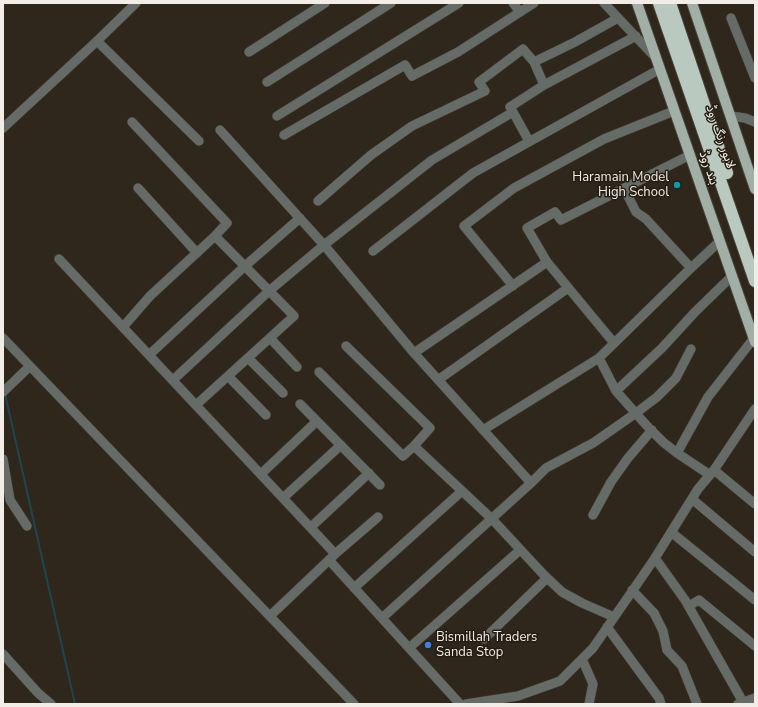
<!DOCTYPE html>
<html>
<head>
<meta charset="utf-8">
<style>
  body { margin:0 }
  #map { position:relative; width:758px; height:707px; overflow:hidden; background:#2f271c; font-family:"Nunito Sans",sans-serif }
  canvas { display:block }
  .frame { position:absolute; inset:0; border:4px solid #f2ede6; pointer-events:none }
</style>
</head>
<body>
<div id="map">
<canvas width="758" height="707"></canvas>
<div class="frame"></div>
</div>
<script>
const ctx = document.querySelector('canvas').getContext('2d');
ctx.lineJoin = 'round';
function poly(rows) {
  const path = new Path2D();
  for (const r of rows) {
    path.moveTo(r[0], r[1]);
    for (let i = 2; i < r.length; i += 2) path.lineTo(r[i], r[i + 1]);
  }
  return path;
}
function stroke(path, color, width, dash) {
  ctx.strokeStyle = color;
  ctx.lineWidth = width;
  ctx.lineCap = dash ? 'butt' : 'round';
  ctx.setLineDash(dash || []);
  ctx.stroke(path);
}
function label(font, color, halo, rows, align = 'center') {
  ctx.font = font + ' "Nunito Sans","Noto Sans Arabic",sans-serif';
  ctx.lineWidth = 3;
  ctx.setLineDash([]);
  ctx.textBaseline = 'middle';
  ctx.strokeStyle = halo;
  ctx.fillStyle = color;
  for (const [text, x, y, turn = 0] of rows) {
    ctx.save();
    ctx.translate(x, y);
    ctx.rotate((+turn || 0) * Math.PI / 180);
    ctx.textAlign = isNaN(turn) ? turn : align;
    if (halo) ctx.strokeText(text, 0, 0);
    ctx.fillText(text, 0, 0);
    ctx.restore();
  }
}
const stream = poly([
  [5,394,75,704]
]);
const minor = poly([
  [513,3,520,12,534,3],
  [604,3,655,57],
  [731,18,755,78],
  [97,41,199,141],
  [249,52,325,3],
  [267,82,391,3],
  [544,85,636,36],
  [513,112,510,107,544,85,534,62,575,42,618,18],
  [277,116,459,3],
  [731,116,745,118,755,122],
  [132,122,227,223,215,236],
  [3,128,97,41,136,3],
  [284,135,405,65,412,76,458,52,520,12],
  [138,188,197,253],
  [624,188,636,212,646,219,691,268,720,241],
  [318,201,371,155,412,126,485,91,479,82,523,49,534,62],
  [373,251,473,173,660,69],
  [59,259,325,543,335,554,329,560,460,704],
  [547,262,614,343],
  [513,286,464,226,514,188,604,139,674,111],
  [123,327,150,296,215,236,294,316,196,405],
  [3,338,354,704],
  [270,338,297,367],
  [346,346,430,428,414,446,492,519,543,574,562,592,582,603,614,617],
  [414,353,547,262,527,228,555,212,561,220,690,155],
  [149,355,245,266,300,218],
  [248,358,283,393],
  [599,358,616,391,648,427,663,442,677,453,710,475],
  [319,372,403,456,414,446],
  [228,376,266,415],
  [173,380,269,291,324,245,220,130],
  [438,380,568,288],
  [616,391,662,348,695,312,732,276],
  [3,392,30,366],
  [300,404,380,485],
  [483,430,599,358,691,268],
  [677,453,708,397,754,338],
  [3,459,10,500,27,526],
  [714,470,755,504],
  [261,474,317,421],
  [531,483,546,468,593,443,636,413,657,397,676,378,691,349],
  [283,498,341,445],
  [692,499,755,552],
  [593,515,611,482,628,458,652,430],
  [311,527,369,473],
  [671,532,755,600],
  [335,554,378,517],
  [655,558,685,600,743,702],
  [354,588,462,491],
  [632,590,654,613,663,631,667,650,682,666,697,704],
  [689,606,699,600,755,646],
  [270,616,329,560],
  [382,618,531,483,414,353,324,245,432,160,513,112,529,141],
  [607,627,659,698,661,704],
  [484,639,547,578],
  [409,648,520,550],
  [3,654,38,693,51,704],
  [582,659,593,684,589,704],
  [466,704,518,696,560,681,593,648,655,558,698,489,714,470,755,409],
  [738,704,755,698]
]);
const major = poly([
  [637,3,755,342],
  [692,3,755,189]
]);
const highway = poly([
  [659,3,755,281],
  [670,3,727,173]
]);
const markers = [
  [677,185,4,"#0f9aa8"],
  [428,645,4,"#3f7fe0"]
];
const streetNames = [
  ["لاہور رنگ روڈ",720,137,71],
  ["بند روڈ",708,168,71]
];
const poiNames = [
  ["Haramain Model",669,178],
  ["High School",669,193],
  ["Bismillah Traders",436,638,"left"],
  ["Sanda Stop",436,653,"left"]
];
stroke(stream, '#1c4652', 2);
stroke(minor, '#4a4338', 10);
stroke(major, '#4a4338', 12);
stroke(highway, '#4a4338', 14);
stroke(minor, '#656c67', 9);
stroke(major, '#a2afa6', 10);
stroke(highway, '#bac9bf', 12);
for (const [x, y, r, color] of markers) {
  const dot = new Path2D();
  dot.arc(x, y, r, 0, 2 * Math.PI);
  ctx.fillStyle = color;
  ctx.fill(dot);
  stroke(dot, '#251d13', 1.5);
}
label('13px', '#f2ede6', '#251d13', streetNames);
label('13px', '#f2ede6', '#251d13', poiNames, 'right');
</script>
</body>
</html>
